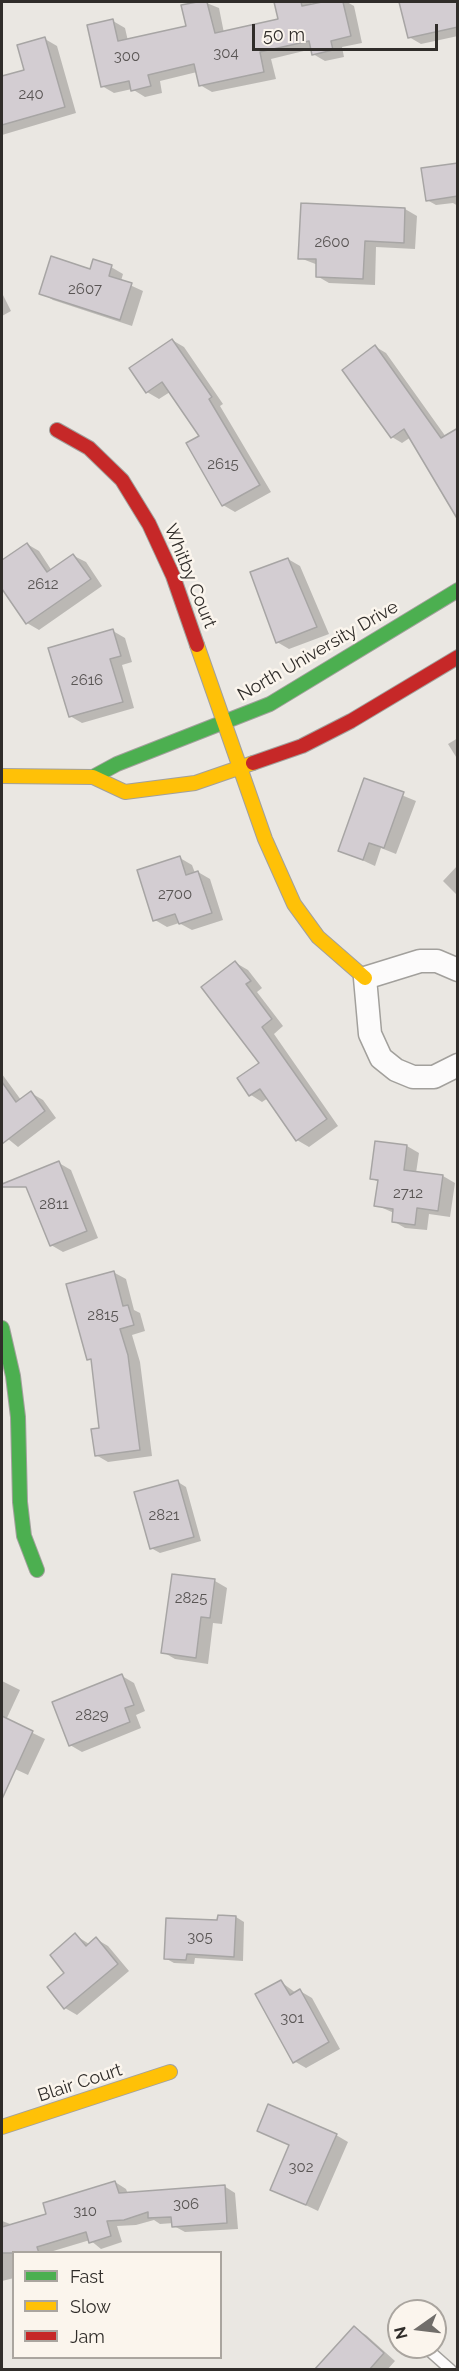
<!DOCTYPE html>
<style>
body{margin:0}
#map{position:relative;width:459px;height:2371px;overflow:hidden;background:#eae7e2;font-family:Raleway,sans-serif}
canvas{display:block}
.frame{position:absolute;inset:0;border:3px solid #302d2a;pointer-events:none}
.legend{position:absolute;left:12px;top:2251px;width:210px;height:108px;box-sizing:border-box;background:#fbf5ed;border:2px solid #aaa59f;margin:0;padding:8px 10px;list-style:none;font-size:18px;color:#302d2a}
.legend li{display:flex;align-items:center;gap:12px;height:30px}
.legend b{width:30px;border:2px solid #aaa59f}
.north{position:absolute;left:387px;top:2299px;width:60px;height:60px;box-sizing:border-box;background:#fbf5ed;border:2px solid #aaa59f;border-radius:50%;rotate:256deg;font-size:16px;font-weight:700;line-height:24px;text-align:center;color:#302d2a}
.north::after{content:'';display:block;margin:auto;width:21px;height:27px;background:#716e6a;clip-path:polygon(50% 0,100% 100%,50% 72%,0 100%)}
.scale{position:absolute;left:252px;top:24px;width:186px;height:27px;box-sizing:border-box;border:3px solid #302d2a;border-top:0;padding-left:8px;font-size:18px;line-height:21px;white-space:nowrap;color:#302d2a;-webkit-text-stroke:4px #fbf5ed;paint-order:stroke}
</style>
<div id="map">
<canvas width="459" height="2371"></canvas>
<div class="frame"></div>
<ul class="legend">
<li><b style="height:8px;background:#4caf50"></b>Fast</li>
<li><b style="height:8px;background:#ffc107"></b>Slow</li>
<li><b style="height:8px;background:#c62828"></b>Jam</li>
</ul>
<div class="north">N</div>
<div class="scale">50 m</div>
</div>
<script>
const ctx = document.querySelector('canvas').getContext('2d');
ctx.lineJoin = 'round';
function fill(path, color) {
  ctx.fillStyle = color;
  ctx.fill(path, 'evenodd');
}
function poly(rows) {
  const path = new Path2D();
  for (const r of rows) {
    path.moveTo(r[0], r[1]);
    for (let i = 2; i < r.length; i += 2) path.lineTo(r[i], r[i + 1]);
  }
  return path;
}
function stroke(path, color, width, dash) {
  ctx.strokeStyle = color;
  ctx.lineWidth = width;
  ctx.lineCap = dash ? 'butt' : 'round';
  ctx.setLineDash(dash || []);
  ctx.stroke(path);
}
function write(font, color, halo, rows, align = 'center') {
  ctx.font = font + ' Raleway,sans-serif';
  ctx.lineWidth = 5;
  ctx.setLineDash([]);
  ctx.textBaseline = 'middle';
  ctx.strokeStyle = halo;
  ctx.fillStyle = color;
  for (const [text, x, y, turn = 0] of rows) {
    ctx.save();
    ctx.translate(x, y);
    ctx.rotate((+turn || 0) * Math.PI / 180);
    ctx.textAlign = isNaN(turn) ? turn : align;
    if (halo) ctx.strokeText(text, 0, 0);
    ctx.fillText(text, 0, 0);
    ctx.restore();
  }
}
const shadow = poly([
 [204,2,219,8,224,33,280,20,276,2,311,2,312,5,347,2,354,6,362,43,342,47,344,57,325,61,313,54,312,49,271,59,276,79,212,92,200,85,197,72,160,81,162,93,145,97,132,89,114,93,102,86,113,21,125,28,128,41,187,27,183,6],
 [401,2,458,2,458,36,421,44,409,37],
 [45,39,57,46,76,113,2,135,2,78,26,71],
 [458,164,458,206,453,203,436,205,427,200],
 [405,209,417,216,415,249,376,247,375,285,329,283,317,276,318,265,300,258],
 [111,267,123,274,121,281,143,291,132,326,53,300,41,293,91,271],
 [2,293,11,311,2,316],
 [172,340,184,347,223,404,220,406,271,492,235,512,223,505,201,436,170,392,159,399,147,392,131,369],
 [376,347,386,353,446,437,458,509,411,437,402,443,392,437],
 [27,544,39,551,52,571,74,556,86,562,102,586,39,630,27,623,2,586,2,562],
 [288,559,300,566,329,634,289,649,277,642],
 [113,631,125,638,132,662,122,665,134,708,82,723,70,716],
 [458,738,458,760,448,744],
 [365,780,416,801,396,854,381,848,375,866,340,850],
 [180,858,192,865,195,873,198,872,210,879,223,920,192,930,179,923,167,927,155,920],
 [458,865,458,896,443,881],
 [236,963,248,970,262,988,257,992,283,1026,274,1034,338,1126,309,1147,297,1140,268,1098,262,1102,251,1095,261,1063],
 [2,1074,21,1100,31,1093,43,1100,56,1118,18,1147,2,1134],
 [407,1146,419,1153,416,1173,443,1176,455,1183,450,1217,429,1214,427,1230,405,1228,393,1221,394,1213,376,1205,379,1182,372,1179],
 [59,1163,71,1170,98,1238,63,1252,51,1245],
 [113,1272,126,1279,134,1310,140,1313,145,1331,132,1335,140,1362,152,1456,108,1462,96,1455,101,1430,92,1361,89,1359],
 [178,1482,186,1487,201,1541,160,1553,151,1548],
 [173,1575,215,1581,227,1588,222,1624,213,1623,208,1664,175,1659,163,1652],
 [122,1676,134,1683,145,1711,136,1715,141,1728,82,1752,70,1745],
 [2,1681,20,1690,6,1720,45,1739,28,1775,2,1763],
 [236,1917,244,1922,243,1961,195,1958,194,1964,174,1963,165,1958,219,1922],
 [75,1935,89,1944,96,1939,108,1946,129,1971,77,2015,65,2008,66,1973],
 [281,1982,296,1993,300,1991,312,1998,340,2049,306,2068,294,2061],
 [336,2135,348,2142,318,2211,272,2189],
 [115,2182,126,2189,128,2194,224,2186,235,2193,238,2229,185,2232,174,2226,174,2223,160,2224,154,2220,136,2225,117,2226,122,2242,101,2249,90,2240,50,2252,14,2252,14,2278,2,2281,2,2221,13,2225,48,2216],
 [354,2328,366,2335,395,2361,387,2370,316,2370]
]);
const building = poly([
 [197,2,207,2,215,33,278,19,274,2,301,2,302,6,322,2,343,2,351,36,331,41,333,50,312,55,309,41,260,52,264,72,199,86,194,64,148,75,151,86,131,91,129,81,101,87,87,25,113,19,118,41,186,26,181,5,197,2],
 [399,2,458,2,458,27,408,38,399,2],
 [45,37,65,107,2,125,2,76,24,70,17,45,45,37],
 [458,163,458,196,426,201,421,168,458,163],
 [301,203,405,208,404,243,365,241,363,279,316,277,316,259,298,259,301,203],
 [51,256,90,269,93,259,112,265,109,276,132,283,120,320,39,294,51,256],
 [172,339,212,397,209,399,260,485,222,506,186,443,199,436,162,382,146,393,129,368,172,339],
 [375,345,441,438,458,428,458,520,404,429,391,438,342,370,375,345],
 [27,543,47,572,73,554,91,579,26,624,2,589,2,560,27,543],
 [288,558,317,627,276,643,250,572,288,558],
 [113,629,121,656,110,659,123,702,69,717,48,648,113,629],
 [364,778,404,792,384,848,369,843,363,860,338,851,364,778],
 [180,856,186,875,198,871,212,913,179,924,175,914,153,921,137,870,180,856],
 [235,961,251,981,246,984,272,1019,262,1027,327,1119,296,1141,260,1089,249,1096,237,1078,259,1063,201,987,235,961],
 [2,1082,16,1102,31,1091,45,1111,2,1144,2,1082],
 [375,1141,407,1145,404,1170,443,1175,438,1211,417,1208,415,1225,392,1222,393,1209,374,1206,378,1180,370,1179,375,1141],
 [59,1161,87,1231,50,1246,26,1187,2,1187,2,1184,59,1161],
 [114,1271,123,1306,128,1305,134,1325,120,1329,128,1355,140,1450,95,1456,91,1429,99,1428,91,1359,87,1360,66,1284,114,1271],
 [178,1480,194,1537,150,1549,134,1492,178,1480],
 [172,1574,215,1579,210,1618,201,1617,196,1658,161,1653,172,1574],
 [122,1674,134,1705,125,1708,130,1722,69,1746,52,1702,122,1674],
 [2,1716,33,1731,2,1799,2,1716],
 [218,1915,236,1916,234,1957,187,1954,186,1960,164,1959,166,1918,217,1920,218,1915],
 [75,1933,86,1946,96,1937,118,1964,64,2009,47,1987,64,1973,50,1955,75,1933],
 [281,1980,290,1995,300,1989,329,2042,293,2063,255,1994,281,1980],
 [268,2104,337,2134,306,2205,270,2190,289,2145,257,2131,268,2104],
 [115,2181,119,2193,225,2185,227,2223,172,2227,171,2217,148,2218,148,2212,124,2220,107,2221,111,2236,89,2243,86,2232,37,2247,39,2253,2,2253,2,2227,46,2214,43,2203,115,2181],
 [354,2326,384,2353,369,2370,314,2370,354,2326]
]);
const lane = poly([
 [425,2347,451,2370]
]);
const street = poly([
 [458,970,437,961,420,961,365,978,370,1034,381,1058,396,1070,413,1077,434,1077,458,1065]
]);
const fast = poly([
 [93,777,117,764,270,704,458,590],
 [2,1328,13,1376,18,1417,20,1502,24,1536,37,1570]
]);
const slow = poly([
 [197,645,265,839,294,904,318,937,365,978],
 [2,776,93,777,125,792,195,783,253,763],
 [2,2127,170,2072]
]);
const jam = poly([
 [57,430,89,448,122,480,149,524,173,576,197,645],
 [253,763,302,746,351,721,458,657]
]);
const numberNames = [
 ["304",226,53],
 ["300",127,56],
 ["240",31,94],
 ["2600",332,242],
 ["2607",85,289],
 ["2615",223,464],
 ["2612",43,584],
 ["2616",87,680],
 ["2700",175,894],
 ["2712",408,1193],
 ["2811",54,1204],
 ["2815",103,1315],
 ["2821",164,1515],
 ["2825",191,1598],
 ["2829",92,1715],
 ["305",200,1937],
 ["301",292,2018],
 ["302",301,2167],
 ["306",186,2204],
 ["310",85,2211]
];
const streetNames = [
 ["Whitby Court",190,576,68],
 ["North University Drive",318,651,-30],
 ["Blair Court",80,2083,-18]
];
fill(shadow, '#0003');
fill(building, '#d3cdd2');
stroke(building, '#a7a5a4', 1.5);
stroke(lane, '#a2a09c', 13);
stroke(street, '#a2a09c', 25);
stroke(fast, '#a2a09c', 16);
stroke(slow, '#a2a09c', 16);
stroke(jam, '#a2a09c', 16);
stroke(lane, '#fcfbfb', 10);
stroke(street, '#fcfbfb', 22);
stroke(fast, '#4caf50', 14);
stroke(slow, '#ffc107', 14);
stroke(jam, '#c62828', 14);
write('15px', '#595554', null, numberNames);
write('18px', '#302d2a', '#fbf5ed', streetNames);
</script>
